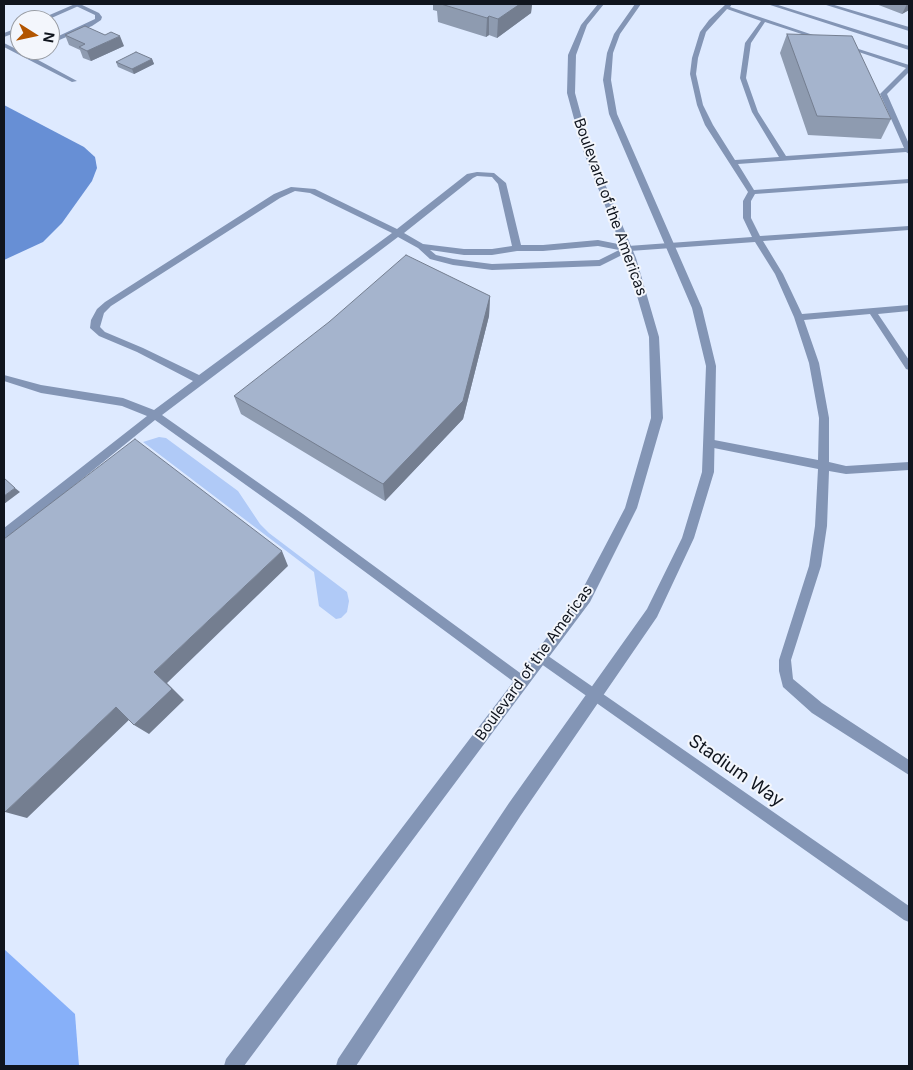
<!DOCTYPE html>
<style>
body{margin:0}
#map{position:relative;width:913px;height:1070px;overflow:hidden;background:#deeaff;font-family:Inter,sans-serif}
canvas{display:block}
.frame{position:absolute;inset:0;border:5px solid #10151e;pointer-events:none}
.north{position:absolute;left:10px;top:10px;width:50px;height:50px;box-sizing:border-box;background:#f3f6fc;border:1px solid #989ca3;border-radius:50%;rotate:100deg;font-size:14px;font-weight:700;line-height:20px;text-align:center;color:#10151e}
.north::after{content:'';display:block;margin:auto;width:18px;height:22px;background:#b25500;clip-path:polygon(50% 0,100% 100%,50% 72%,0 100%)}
</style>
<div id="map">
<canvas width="913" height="1070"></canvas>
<div class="frame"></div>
<div class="north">N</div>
</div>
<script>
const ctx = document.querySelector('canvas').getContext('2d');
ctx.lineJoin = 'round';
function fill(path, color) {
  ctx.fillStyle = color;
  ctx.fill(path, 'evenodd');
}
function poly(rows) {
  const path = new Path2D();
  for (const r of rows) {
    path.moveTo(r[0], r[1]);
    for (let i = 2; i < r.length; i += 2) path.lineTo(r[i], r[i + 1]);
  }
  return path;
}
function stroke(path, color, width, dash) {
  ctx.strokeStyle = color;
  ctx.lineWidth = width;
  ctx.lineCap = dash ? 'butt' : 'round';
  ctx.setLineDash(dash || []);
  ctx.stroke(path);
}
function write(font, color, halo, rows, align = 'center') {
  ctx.font = font + ' Inter,sans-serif';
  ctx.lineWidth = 4;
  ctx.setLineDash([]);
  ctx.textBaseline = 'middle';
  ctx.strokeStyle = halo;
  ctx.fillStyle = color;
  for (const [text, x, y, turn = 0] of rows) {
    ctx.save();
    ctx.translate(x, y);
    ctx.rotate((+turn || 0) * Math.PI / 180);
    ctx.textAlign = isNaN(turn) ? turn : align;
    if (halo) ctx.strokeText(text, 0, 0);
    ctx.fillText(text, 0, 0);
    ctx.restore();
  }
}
const green = poly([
 [159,437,166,438,238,491,260,524,269,533,347,592,349,601,347,612,341,618,336,619,319,606,314,572,143,442]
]);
const forest = poly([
 [4,949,75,1014,79,1066,4,1066]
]);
const water = poly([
 [4,105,84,147,95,157,97,168,92,181,62,223,43,242,4,260]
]);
const service = poly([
 [76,4,80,4,99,13,102,17,101,20,92,26,50,44,50,40,95,19,95,15,76,6,76,4],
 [726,4,732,4,730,7,825,39,820,40,765,22,751,43,746,78,758,112,786,156,904,148,880,94,906,68,841,46,846,45,909,65,909,72,887,94,909,144,909,154,906,152,738,164,754,190,909,179,909,183,755,194,751,201,751,218,760,236,909,226,909,230,763,241,783,274,802,314,909,305,909,311,878,314,909,360,909,370,906,369,870,314,804,320,819,363,829,418,829,462,846,466,909,462,909,470,846,474,829,471,827,526,821,566,791,660,793,679,822,703,909,760,909,775,812,713,783,687,779,671,779,660,809,566,815,526,818,469,709,447,704,443,709,439,818,460,819,418,809,363,794,317,775,274,755,242,630,251,600,266,492,270,453,265,430,259,418,248,398,237,162,415,303,514,527,678,528,682,527,686,522,688,295,520,155,420,55,501,8,537,4,539,4,528,147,416,122,406,41,393,4,381,4,375,41,385,123,398,154,410,193,381,137,352,99,336,90,328,91,320,97,309,105,302,274,194,291,187,315,189,397,229,467,174,477,172,494,173,506,183,521,245,543,245,598,240,628,246,752,237,743,218,743,201,748,192,705,125,697,105,690,74,692,58,700,32,709,20,726,4],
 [727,9,761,21,745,43,740,78,752,112,779,157,735,160,713,125,703,105,696,74,698,58,706,32,727,9],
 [477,176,492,177,498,184,512,246,492,249,464,249,423,244,404,233,473,178,477,176],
 [295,191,310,193,392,233,199,375,143,348,105,332,100,327,104,313,111,306,280,198,295,191],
 [598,246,619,250,599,260,492,264,453,259,436,255,430,250,464,255,492,255,517,251,543,251,598,246],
 [767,4,775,4,909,46,909,50,767,4],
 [823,4,831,4,909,27,909,31,823,4],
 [4,43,22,52,35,50,27,54,77,81,72,82,4,47,4,43],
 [541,651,909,906,909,922,904,920,537,661,535,657,537,653,541,651]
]);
const minor = poly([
 [598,4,604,4,587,25,576,55,575,93,590,148,636,258,659,337,663,418,637,508,590,602,244,1066,224,1066,226,1059,580,594,625,508,651,418,649,337,626,258,582,148,567,93,568,55,581,25,598,4],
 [635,4,641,4,620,34,613,53,611,80,617,114,702,308,716,366,714,472,694,538,657,617,521,815,356,1066,336,1066,338,1059,509,803,647,609,682,538,702,472,706,366,692,308,609,114,603,80,607,53,614,34,635,4]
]);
const tertiary = poly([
 [75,4,83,4,47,20,38,20,75,4],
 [20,27,20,31,4,37,4,33,20,27]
]);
const wall = poly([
 [433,4,532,4,531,13,497,38,489,35,486,37,438,22,437,11,433,10],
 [876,4,909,4,909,10,902,14],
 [787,34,891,119,881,139,808,135,780,53],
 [65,35,124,46,91,61,83,58,80,50,69,45],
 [152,59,154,64,134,74,118,67,116,62],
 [490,296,489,316,463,419,385,501,241,414,234,396]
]);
const shadedWall = poly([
 [520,4,532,4,531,13,497,38,498,19],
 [907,4,909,4,909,10,902,14],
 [489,16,489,35,486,37,487,18],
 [120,36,124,46,91,61,87,51],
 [152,59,154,64,134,74,132,69],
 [490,296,489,316,463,419,385,501,383,484],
 [15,488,20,492,4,504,4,496],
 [282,551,288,566,167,683,184,700,149,734,134,725,154,672],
 [116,707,132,717,27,818,5,812]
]);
const building = poly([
 [441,4,520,4,498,19,489,16,487,18,441,4],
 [85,26,105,35,111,32,120,36,87,51,79,47,85,44,65,35,85,26],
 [787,34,852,36,891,119,817,116,787,34],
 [136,52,152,59,132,69,116,62,136,52],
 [406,255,490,296,463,401,383,484,234,396,329,322,406,255],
 [135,439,282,551,154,672,172,689,134,725,116,707,5,812,4,811,4,539,135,439],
 [4,478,15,488,4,496,4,478]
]);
const streetNames = [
 ["Boulevard of the Americas",610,207,70],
 ["Boulevard of the Americas",534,663,-54]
];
const nearStreetnames = [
 ["Stadium Way",736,771,35]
];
fill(green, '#b0caf7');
fill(forest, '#87b0f9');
fill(water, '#678fd5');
fill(service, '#8395b5');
fill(minor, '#8395b5');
fill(tertiary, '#8395b5');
fill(wall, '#8e9bb0');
fill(shadedWall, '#747e90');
fill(building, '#a5b4cd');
stroke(building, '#747e90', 1);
write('15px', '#10151e', '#f3f6fc', streetNames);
write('18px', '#10151e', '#f3f6fc', nearStreetnames);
</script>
